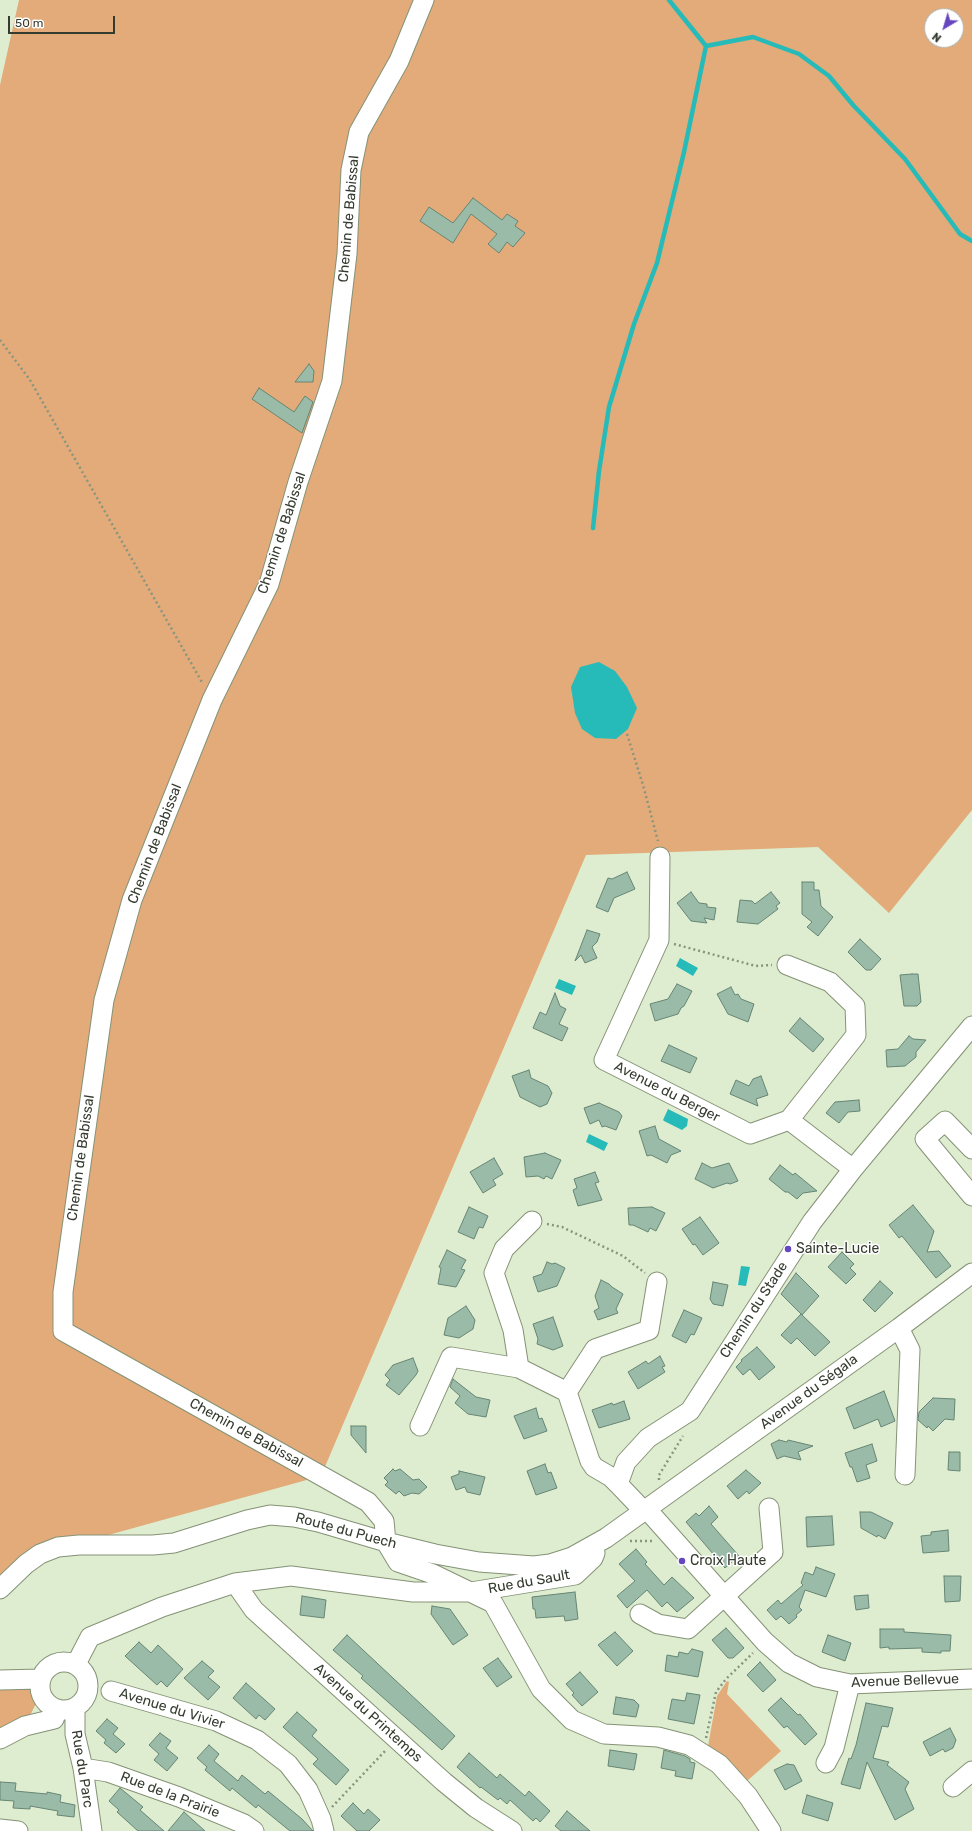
<!DOCTYPE html>
<meta charset="utf-8">
<style>
body{margin:0}
#map{position:relative;width:972px;height:1831px;overflow:hidden;background:#deedcf;font-family:Rubik,sans-serif}
canvas{display:block}
.north{position:absolute;left:924px;top:8px;width:40px;height:40px;box-sizing:border-box;background:#fff;border:1px solid #aeb1ac;border-radius:50%;rotate:218deg;font-size:11px;font-weight:700;line-height:16px;text-align:center;color:#353b2f}
.north::after{content:'';display:block;margin:auto;width:14px;height:18px;background:#6546bf;clip-path:polygon(50% 0,100% 100%,50% 72%,0 100%)}
.scale{position:absolute;left:8px;top:16px;width:107px;height:18px;box-sizing:border-box;border:2px solid #353b2f;border-top:0;padding-left:5px;font-size:12px;line-height:14px;white-space:nowrap;color:#353b2f;-webkit-text-stroke:3px #fff;paint-order:stroke}
</style>
<div id="map">
<canvas width="972" height="1831"></canvas>
<div class="north">N</div>
<div class="scale">50 m</div>
</div>
<script>
const ctx = document.querySelector('canvas').getContext('2d');
ctx.lineJoin = 'round';
function fill(path, color) {
  ctx.fillStyle = color;
  ctx.fill(path, 'evenodd');
}
function poly(rows) {
  const path = new Path2D();
  for (const r of rows) {
    if (r.length === 3) {
      path.moveTo(r[0] + r[2], r[1]);
      path.arc(r[0], r[1], r[2], 0, 2 * Math.PI);
      continue;
    }
    path.moveTo(r[0], r[1]);
    for (let i = 2; i < r.length; i += 2) path.lineTo(r[i], r[i + 1]);
  }
  return path;
}
function stroke(path, color, width, dash) {
  ctx.strokeStyle = color;
  ctx.lineWidth = width;
  ctx.lineCap = dash ? 'butt' : 'round';
  ctx.setLineDash(dash || []);
  ctx.stroke(path);
}
function write(font, color, halo, rows, align = 'center') {
  ctx.font = font + ' Rubik,sans-serif';
  ctx.lineWidth = 3;
  ctx.setLineDash([]);
  ctx.textBaseline = 'middle';
  ctx.strokeStyle = halo;
  ctx.fillStyle = color;
  for (const [text, x, y, turn = 0] of rows) {
    ctx.save();
    ctx.translate(x, y);
    ctx.rotate((+turn || 0) * Math.PI / 180);
    ctx.textAlign = isNaN(turn) ? turn : align;
    if (halo) ctx.strokeText(text, 0, 0);
    ctx.fillText(text, 0, 0);
    ctx.restore();
  }
}
const green = poly([
 [19,0,972,0,972,810,889,913,818,847,586,855,321,1476,40,1554,0,1592,0,85],
 [932,16,956,16,956,40,932,40],
 [0,1680,39,1688,41,1693,25,1726,0,1739],
 [727,1681,729,1682,727,1694,781,1751,747,1781,732,1763,708,1746,717,1696]
]);
const water = poly([
 [599,662,615,671,627,687,637,708,628,729,616,739,595,738,582,729,575,713,571,687,580,667],
 [680,958,698,968,693,976,676,966],
 [559,979,576,986,572,995,555,988],
 [668,1109,688,1119,687,1126,682,1130,664,1121,663,1120],
 [589,1134,608,1143,604,1151,586,1142],
 [741,1266,750,1267,746,1286,738,1285]
]);
const stream = poly([
 [706,46,753,37,799,54,829,76,853,105,905,159,960,234,972,241],
 [593,528,599,471,609,407,634,324,657,263,684,152,706,46,669,0]
]);
const building = poly([
 [473,198,502,220,507,214,518,221,515,226,525,233,513,247,507,242,499,253,488,244,497,234,471,214,453,243,420,221,429,207,453,223,473,198],
 [309,364,314,371,313,382,295,382,309,364],
 [259,388,294,412,305,396,313,402,302,433,252,399,259,388],
 [627,872,635,889,614,898,608,912,596,907,608,878,612,879,627,872],
 [802,882,814,882,814,890,819,890,821,906,833,917,818,936,807,927,812,922,802,914,802,882],
 [691,892,699,903,707,904,707,907,716,908,714,920,704,918,707,923,691,921,677,903,691,892],
 [771,892,780,903,776,906,778,909,758,924,737,922,740,900,752,901,755,904,771,892],
 [587,930,600,934,597,942,592,947,597,958,585,963,581,955,575,961,587,930],
 [860,939,881,959,871,970,866,970,848,952,860,939],
 [912,974,918,974,921,1002,917,1006,904,1006,900,975,912,974],
 [677,984,692,991,684,1006,681,1008,678,1014,655,1021,650,1004,668,999,677,984],
 [731,987,735,995,738,994,741,999,754,1004,748,1022,728,1014,717,994,731,987],
 [555,993,560,1006,566,1009,559,1024,568,1028,562,1041,533,1028,540,1012,546,1015,555,993],
 [800,1018,824,1039,813,1052,789,1031,800,1018],
 [909,1036,913,1039,926,1040,916,1052,916,1057,905,1066,887,1067,886,1050,898,1049,909,1036],
 [669,1045,697,1058,690,1073,661,1061,669,1045],
 [529,1070,531,1078,548,1086,552,1093,547,1104,540,1107,520,1097,512,1076,529,1070],
 [761,1076,768,1095,756,1099,758,1106,730,1094,736,1080,749,1086,753,1079,761,1076],
 [859,1100,860,1111,848,1112,839,1123,826,1113,835,1102,859,1100],
 [599,1103,619,1112,622,1116,616,1130,605,1126,602,1127,599,1120,590,1124,584,1108,599,1103],
 [655,1126,659,1139,681,1151,671,1155,667,1163,651,1155,647,1156,639,1131,655,1126],
 [545,1153,561,1160,552,1179,546,1176,544,1179,538,1176,526,1177,524,1157,545,1153],
 [494,1158,503,1174,493,1180,496,1185,483,1193,470,1172,494,1158],
 [702,1163,712,1168,729,1163,738,1181,730,1184,727,1183,713,1188,695,1179,702,1163],
 [780,1165,793,1175,795,1173,817,1191,803,1193,797,1199,788,1192,785,1192,769,1179,780,1165],
 [595,1172,599,1182,595,1183,602,1200,578,1206,573,1190,577,1188,574,1179,595,1172],
 [913,1205,934,1231,927,1252,939,1251,951,1266,936,1278,902,1236,899,1238,889,1225,913,1205],
 [469,1207,488,1216,483,1228,479,1227,474,1239,458,1232,469,1207],
 [652,1207,665,1213,656,1231,650,1228,648,1232,633,1225,629,1225,628,1208,652,1207],
 [700,1217,719,1243,703,1255,695,1244,693,1245,682,1229,700,1217],
 [447,1250,466,1260,461,1269,465,1270,456,1287,438,1284,441,1268,439,1267,447,1250],
 [842,1252,854,1264,850,1268,856,1274,846,1284,828,1267,842,1252],
 [547,1262,552,1264,555,1263,565,1268,557,1286,538,1292,533,1277,542,1274,547,1262],
 [796,1273,819,1296,802,1315,781,1294,796,1273],
 [601,1280,609,1284,612,1287,623,1294,616,1309,618,1313,598,1320,594,1311,599,1308,595,1296,601,1280],
 [880,1281,893,1293,875,1312,863,1300,880,1281],
 [713,1282,728,1285,723,1306,713,1304,710,1299,713,1282],
 [466,1306,475,1320,473,1329,459,1338,444,1335,448,1318,466,1306],
 [684,1310,702,1318,694,1335,691,1334,686,1343,672,1336,684,1310],
 [801,1314,830,1342,815,1356,797,1338,791,1344,781,1335,801,1314],
 [553,1317,563,1346,553,1350,537,1344,538,1339,533,1324,553,1317],
 [757,1347,775,1367,759,1380,750,1369,743,1375,736,1367,742,1361,741,1360,757,1347],
 [660,1356,665,1366,662,1367,665,1372,638,1389,628,1372,646,1361,648,1364,660,1356],
 [413,1358,418,1371,416,1375,399,1395,386,1385,390,1380,385,1375,393,1365,413,1358],
 [453,1379,476,1397,490,1400,486,1417,468,1414,455,1403,460,1396,450,1387,453,1379],
 [884,1391,895,1421,881,1427,878,1419,854,1429,846,1408,884,1391],
 [933,1398,955,1399,954,1420,945,1419,933,1431,928,1426,927,1428,918,1420,919,1412,933,1398],
 [624,1401,630,1419,599,1428,592,1410,612,1403,613,1405,624,1401],
 [536,1408,539,1419,542,1418,547,1431,524,1439,514,1416,536,1408],
 [351,1426,366,1426,366,1453,351,1435,351,1426],
 [779,1440,787,1442,788,1440,813,1446,798,1452,801,1460,784,1456,777,1459,771,1444,779,1440],
 [872,1444,877,1461,866,1465,870,1478,857,1482,852,1467,850,1467,845,1453,872,1444],
 [949,1452,960,1452,960,1471,948,1470,949,1452],
 [545,1464,548,1473,551,1472,557,1488,536,1495,527,1471,545,1464],
 [393,1469,395,1471,400,1469,413,1480,419,1479,427,1487,419,1494,412,1493,404,1496,399,1491,396,1494,385,1485,388,1482,384,1478,393,1469],
 [746,1470,761,1483,749,1494,747,1491,738,1499,727,1486,746,1470],
 [459,1471,485,1477,480,1495,467,1492,465,1487,456,1490,451,1477,459,1474,459,1471],
 [709,1506,718,1517,711,1524,739,1556,725,1568,686,1522,696,1513,699,1516,709,1506],
 [860,1512,871,1512,893,1523,885,1539,878,1535,877,1537,861,1528,860,1512],
 [832,1516,834,1545,807,1547,806,1517,832,1516],
 [948,1530,949,1551,923,1553,921,1536,931,1535,931,1532,948,1530],
 [636,1549,647,1562,645,1564,664,1585,672,1577,694,1598,677,1612,667,1602,662,1607,647,1590,627,1608,617,1596,635,1581,619,1564,636,1549],
 [816,1567,835,1574,826,1597,805,1590,799,1607,802,1610,796,1615,797,1617,789,1624,781,1616,776,1620,767,1610,778,1600,781,1604,803,1585,801,1583,805,1572,813,1575,816,1567],
 [944,1576,961,1576,960,1601,945,1602,944,1576],
 [575,1592,578,1619,565,1621,564,1616,536,1618,535,1609,533,1609,532,1597,575,1592],
 [868,1595,869,1608,856,1610,854,1596,868,1595],
 [302,1596,326,1600,324,1618,300,1615,302,1596],
 [432,1606,450,1609,468,1635,453,1645,431,1614,432,1606],
 [726,1628,744,1648,733,1658,728,1658,712,1640,726,1628],
 [880,1629,904,1629,904,1632,951,1635,950,1651,941,1651,941,1653,922,1652,922,1648,889,1649,889,1647,880,1648,880,1629],
 [615,1632,633,1651,617,1666,598,1645,615,1632],
 [347,1635,455,1736,442,1750,361,1678,363,1676,333,1650,347,1635],
 [828,1635,851,1643,845,1661,822,1652,828,1635],
 [139,1642,151,1653,158,1645,183,1669,167,1687,161,1681,157,1685,125,1656,139,1642],
 [692,1649,703,1652,698,1677,665,1671,667,1655,678,1657,679,1652,688,1654,692,1649],
 [498,1658,512,1677,497,1687,483,1668,498,1658],
 [202,1661,214,1671,208,1677,220,1687,208,1700,184,1678,202,1661],
 [760,1662,776,1680,763,1692,747,1675,760,1662],
 [580,1672,598,1692,582,1706,572,1695,574,1693,566,1684,580,1672],
 [246,1683,275,1709,265,1720,259,1715,256,1719,233,1698,246,1683],
 [687,1693,700,1695,694,1724,668,1719,672,1699,685,1701,687,1693],
 [616,1697,634,1700,639,1705,636,1717,613,1714,616,1697],
 [781,1698,798,1715,800,1714,817,1734,805,1745,787,1726,784,1728,768,1710,781,1698],
 [866,1703,893,1708,888,1727,882,1726,873,1758,889,1762,887,1765,909,1782,905,1789,914,1809,895,1820,867,1762,860,1789,841,1784,849,1758,851,1759,856,1745,866,1703],
 [297,1712,317,1730,312,1736,349,1770,336,1785,313,1764,318,1759,283,1727,297,1712],
 [107,1719,118,1728,113,1734,125,1744,116,1753,104,1743,106,1740,96,1731,107,1719],
 [950,1728,956,1740,953,1748,945,1752,943,1749,930,1756,923,1742,950,1728],
 [160,1733,171,1741,166,1748,178,1758,167,1771,154,1760,159,1754,149,1745,160,1733],
 [209,1745,219,1754,214,1761,238,1781,242,1775,265,1794,268,1791,302,1819,313,1831,290,1831,258,1805,256,1808,232,1788,230,1791,205,1770,207,1767,197,1758,209,1745],
 [610,1750,637,1754,634,1770,608,1766,610,1750],
 [664,1750,685,1756,690,1759,690,1762,695,1763,692,1779,675,1776,676,1771,661,1768,664,1750],
 [469,1753,497,1778,500,1774,525,1796,529,1791,550,1811,540,1822,536,1818,533,1821,510,1800,507,1804,500,1798,498,1800,481,1787,480,1788,457,1767,469,1753],
 [787,1764,794,1765,802,1781,785,1790,774,1770,787,1764],
 [0,1782,16,1783,15,1791,47,1794,47,1792,61,1795,60,1802,75,1805,74,1817,57,1815,58,1811,30,1806,30,1809,13,1808,14,1801,0,1800,0,1782],
 [120,1788,143,1807,140,1810,164,1831,138,1831,117,1812,119,1810,109,1801,120,1788],
 [807,1795,833,1803,828,1821,802,1813,807,1795],
 [353,1803,364,1814,368,1809,380,1820,369,1831,357,1831,341,1816,353,1803],
 [567,1811,590,1831,561,1831,555,1826,567,1811],
 [184,1812,205,1831,168,1831,184,1812]
]);
const path = poly([
 [0,340,30,380,203,684],
 [627,734,643,785,658,841],
 [674,944,756,966,772,965],
 [547,1224,562,1227,623,1256,645,1273],
 [659,1480,659,1475,683,1436],
 [630,1541,653,1541],
 [706,1738,716,1692,726,1679,753,1653],
 [332,1807,385,1751]
]);
const minor = poly([
 [424,0,399,61,359,132,351,170,347,254,332,381,298,482,269,584,212,700,132,900,104,1000,63,1292,63,1331,368,1502,384,1521,386,1542,398,1562,433,1574,493,1603,541,1689,572,1720,604,1734,658,1737,689,1745,719,1764,748,1796,771,1831],
 [660,857,659,940,604,1060,750,1134,789,1120,853,1169],
 [787,965,830,982,855,1006,856,1035,789,1120],
 [972,1026,853,1169,812,1222,690,1411,648,1438,626,1462,618,1484,639,1506,651,1514,765,1642,789,1663,817,1677,850,1684,972,1679],
 [972,1149,945,1121,925,1139,972,1196],
 [532,1221,504,1249,494,1273,513,1330,519,1368,567,1392],
 [899,1328,910,1350,905,1475],
 [420,1426,451,1357,519,1368],
 [618,1484,611,1477,594,1467,590,1461,567,1392,595,1349,649,1330,657,1282],
 [235,1583,254,1610,444,1782,476,1808,512,1831],
 [0,1589,26,1564,40,1554,58,1547,79,1545,153,1545,174,1543,247,1520,270,1515,294,1517,318,1522,386,1542,435,1554,479,1562,534,1566,550,1564,572,1557,606,1538,899,1328,972,1273],
 [640,1614,658,1624,688,1629,773,1552,769,1508],
 [64,1686,24],
 [76,1664,90,1637,162,1607,235,1583,291,1576,413,1592,471,1592,575,1575,593,1558,595,1553,594,1546],
 [0,1680,40,1679],
 [111,1691,216,1721,257,1740,288,1764,308,1790,321,1819,324,1831],
 [75,1708,75,1734,83,1768,92,1831],
 [0,1739,25,1726,54,1719,58,1709],
 [826,1763,834,1748,850,1684],
 [83,1768,108,1772,179,1797,244,1824,254,1831],
 [953,1787,972,1771],
 [0,1829,18,1831]
]);
const markers = [
 [788,1249,4,"#6546bf"],
 [682,1561,4,"#6546bf"]
];
const streetNames = [
 ["Chemin de Babissal",349,219,-85],
 ["Chemin de Babissal",282,533,-72],
 ["Chemin de Babissal",155,844,-69],
 ["Avenue du Berger",667,1092,27],
 ["Chemin de Babissal",81,1158,-82],
 ["Chemin du Stade",754,1310,-57],
 ["Avenue du Ségala",809,1392,-36],
 ["Chemin de Babissal",246,1433,29],
 ["Route du Puech",346,1531,15],
 ["Rue du Sault",529,1582,-10],
 ["Avenue Bellevue",905,1681,-2],
 ["Avenue du Vivier",172,1709,17],
 ["Avenue du Printemps",368,1713,42],
 ["Rue du Parc",82,1769,81],
 ["Rue de la Prairie",170,1795,21]
];
const poiNames = [
 ["Sainte-Lucie",796,1249],
 ["Croix Haute",690,1561]
];
fill(green, '#e2ab79');
fill(water, '#26bbb9');
stroke(stream, '#26bbb9', 4.5);
fill(building, '#9bbba9');
stroke(building, '#668574', 1);
stroke(minor, '#859276', 21);
stroke(path, '#89947f', 2.5, [2, 3]);
stroke(minor, '#fff', 19);
for (const [x, y, r, color] of markers) {
  const dot = new Path2D();
  dot.arc(x, y, r, 0, 2 * Math.PI);
  ctx.fillStyle = color;
  ctx.fill(dot);
  stroke(dot, '#fff', 1.5);
}
write('14px', '#353b2f', '#fff', streetNames);
write('14px', '#353b2f', '#fff', poiNames, 'left');
</script>
